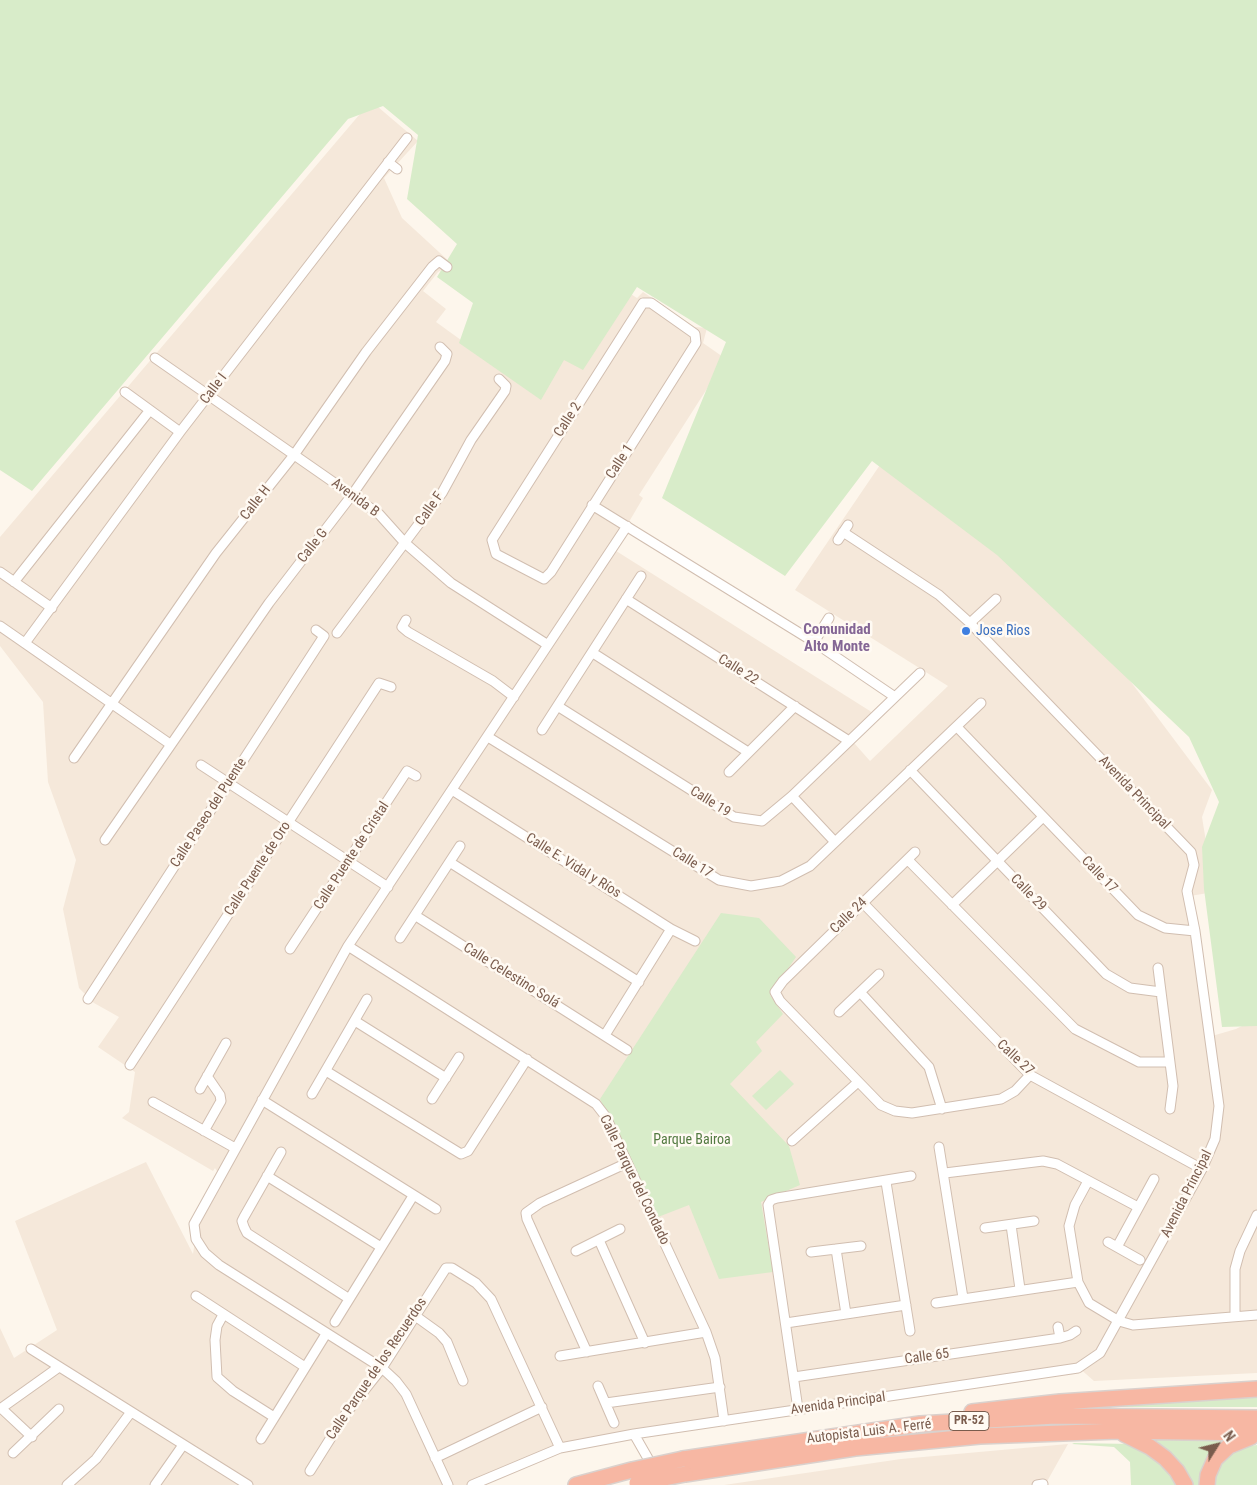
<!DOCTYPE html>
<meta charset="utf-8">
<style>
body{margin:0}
#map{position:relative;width:1257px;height:1485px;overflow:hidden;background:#fdf6ec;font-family:"Roboto Condensed",sans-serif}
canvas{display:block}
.north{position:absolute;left:1192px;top:1420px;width:50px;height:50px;-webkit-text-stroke:4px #fffaf3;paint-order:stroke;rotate:54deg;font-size:14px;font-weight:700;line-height:20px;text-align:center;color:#7a5c4d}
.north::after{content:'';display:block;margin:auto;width:18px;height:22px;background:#7a5c4d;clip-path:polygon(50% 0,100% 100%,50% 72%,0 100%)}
</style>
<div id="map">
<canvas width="1257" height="1485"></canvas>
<div class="north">N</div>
</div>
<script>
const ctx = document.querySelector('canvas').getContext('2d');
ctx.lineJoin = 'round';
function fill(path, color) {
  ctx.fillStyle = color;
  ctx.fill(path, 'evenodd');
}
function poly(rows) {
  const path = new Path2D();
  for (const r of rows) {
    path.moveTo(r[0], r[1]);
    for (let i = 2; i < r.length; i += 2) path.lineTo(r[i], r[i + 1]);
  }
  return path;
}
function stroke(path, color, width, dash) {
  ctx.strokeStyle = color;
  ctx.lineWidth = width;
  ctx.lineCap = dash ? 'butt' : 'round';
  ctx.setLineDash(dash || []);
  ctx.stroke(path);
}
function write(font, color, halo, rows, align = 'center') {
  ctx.font = font + ' "Roboto Condensed",sans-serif';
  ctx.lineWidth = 5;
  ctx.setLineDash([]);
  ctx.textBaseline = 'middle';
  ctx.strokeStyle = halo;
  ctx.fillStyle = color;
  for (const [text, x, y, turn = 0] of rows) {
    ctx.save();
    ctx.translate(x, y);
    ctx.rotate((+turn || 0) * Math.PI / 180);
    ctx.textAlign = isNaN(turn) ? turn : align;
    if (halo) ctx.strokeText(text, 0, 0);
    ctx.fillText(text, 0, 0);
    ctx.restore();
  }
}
const residential = poly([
 [371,101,418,141,384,178,402,218,452,264,438,272,423,291,446,309,436,322,540,397,597,272,637,298,643,292,695,327,707,328,703,343,726,359,639,495,643,498,613,549,870,711,873,715,846,741,855,744,870,761,948,686,795,590,884,459,1053,578,1212,790,1202,817,1214,892,1190,896,1212,1036,1236,1029,1257,1018,1257,1373,1094,1381,1078,1367,561,1447,468,1485,0,1485,0,1328,14,1358,57,1330,15,1221,146,1162,193,1254,199,1214,220,1176,215,1168,213,1171,122,1118,129,1112,135,1072,98,1047,119,1017,94,1003,79,988,63,909,76,860,48,782,43,702,0,646,0,537],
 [1068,1444,1045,1485,724,1485,901,1459]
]);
const green = poly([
 [0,0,1257,0,1257,1026,1222,1027,1204,889,1202,847,1219,802,1189,737,997,555,872,461,785,576,662,498,726,342,637,287,583,370,564,360,541,400,459,343,473,303,437,277,457,244,407,199,418,135,383,106,348,119,32,491,0,470],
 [721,913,759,918,796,957,770,995,783,1014,756,1042,762,1051,730,1084,789,1146,800,1185,761,1202,773,1272,719,1279,689,1205,658,1217,600,1099],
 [780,1070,794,1084,766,1110,752,1096],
 [1257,1394,1257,1407,1104,1407,1103,1402],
 [1156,1440,1225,1440,1205,1485,1191,1485],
 [1074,1443,1132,1444,1157,1458,1179,1485,1131,1485,1130,1462,1114,1447,1072,1444],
 [1257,1445,1257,1485,1211,1485,1222,1457,1248,1446]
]);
const street = poly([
 [388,162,397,169],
 [643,303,651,303,695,334,696,343,551,572,544,579,496,554,492,540,643,303],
 [155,358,379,514,405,543,451,583,548,645],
 [125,392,180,432],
 [592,505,814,642,895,697],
 [838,540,848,525],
 [0,572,52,608],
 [14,582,150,410],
 [626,599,849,741],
 [406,620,402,627,408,632,493,681,514,697],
 [970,623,996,599],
 [0,626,170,744],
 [337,633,442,493,471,440,505,391,506,386,499,379],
 [814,642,829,618],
 [25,643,180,432,407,138],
 [593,653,748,752],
 [559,707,734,817,762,821,792,796,920,673],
 [957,727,1138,915,1165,928,1195,931],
 [542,730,641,576],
 [488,737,719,880,751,886,781,881,810,866,981,703],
 [74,758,216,553,294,455,366,352,432,267,439,261,447,267],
 [201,765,388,887],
 [910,770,1106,974,1130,988,1161,992],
 [729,772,795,706],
 [452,790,671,929,695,941],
 [792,796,835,842],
 [105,840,269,603,352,495,445,361,447,354,440,347],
 [915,852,783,981,775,992,780,1001,881,1105,895,1111,912,1113,1001,1099,1015,1091,1030,1075],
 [908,860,1075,1029,1139,1062,1170,1062],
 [451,863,639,982],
 [863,903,1030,1075,1202,1169],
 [952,905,1043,817],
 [416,916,627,1050],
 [400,938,460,846],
 [348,946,596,1104,606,1117,706,1332,715,1358,724,1421],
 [290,949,407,771,416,776],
 [1158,968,1173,1086,1170,1109],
 [860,992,929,1067,942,1109],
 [88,999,324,636,316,630],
 [839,1012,879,974],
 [355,1021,446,1078],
 [605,1035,671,929],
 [130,1065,379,683,391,687],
 [326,1071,461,1154,468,1151,527,1059],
 [200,1089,226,1043],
 [312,1094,367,999],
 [432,1099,459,1057],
 [262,1100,436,1209],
 [153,1102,235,1148],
 [204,1131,221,1101,220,1095,207,1076],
 [792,1141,858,1082],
 [939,1147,963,1298],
 [281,1152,244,1217,242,1221,244,1227,247,1233,348,1298],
 [945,1173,1043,1161,1057,1164,1138,1207],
 [267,1176,381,1247],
 [1088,1181,1075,1205,1069,1226,1078,1282,1089,1303,1119,1321,1133,1325,1257,1315],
 [886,1182,910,1331],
 [1011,1225,1020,1289],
 [985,1228,1034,1221],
 [599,1240,645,1343],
 [1108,1242,1140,1260],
 [1117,1247,1154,1179],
 [836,1249,846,1314],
 [576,1251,620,1229],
 [811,1252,861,1246],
 [196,1296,305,1367],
 [936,1303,1078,1282],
 [223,1315,217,1326,215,1340,217,1377,233,1391,274,1417],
 [414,1315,439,1333,447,1342,463,1381],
 [1235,1316,1235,1269,1240,1251,1257,1215],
 [335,1322,413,1196],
 [786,1323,906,1305],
 [1058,1327,1060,1338],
 [31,1349,248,1485],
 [587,1352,527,1219,526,1213,540,1203,627,1163],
 [560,1356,706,1332],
 [794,1377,1060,1338,1070,1335,1076,1331],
 [598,1386,614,1423],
 [606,1403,720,1387],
 [1,1408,32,1437],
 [0,1409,59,1367],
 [798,1409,768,1205,771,1200,777,1198,911,1176],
 [634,1434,654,1469],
 [261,1439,326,1334],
 [13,1453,59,1409],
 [435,1458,542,1407],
 [310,1471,347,1412,382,1368,446,1268,452,1268,476,1283,491,1299,560,1448],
 [67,1485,96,1459,131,1412],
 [155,1485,183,1445],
 [448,1485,406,1394,396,1381,382,1368,219,1265,205,1253,196,1239,194,1224,348,946,627,526],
 [472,1485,560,1448,634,1434,1078,1368,1100,1353,1202,1169,1215,1139,1219,1106,1195,931,1187,891,1194,865,1191,852,970,623,939,595,843,532],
 [1037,1485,1043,1484]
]);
const highway = poly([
 [972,1412,1060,1402,1257,1389],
 [1124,1434,1150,1447,1165,1458,1177,1471,1185,1485],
 [683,1459,920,1424,1055,1416,1257,1418],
 [685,1474,855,1448,980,1436,1118,1431,1257,1433],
 [576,1485,632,1470],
 [1207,1485,1208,1475,1215,1459,1229,1446,1251,1437]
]);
const highwayBridge = poly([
 [632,1470,683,1459],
 [637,1483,685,1474]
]);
const markers = [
 [966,631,5,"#3f7fe0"]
];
const shields = [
 [969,1421,40]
];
const shieldNames = [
 ["PR-52",969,1421]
];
const streetNames = [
 ["Calle I",214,389,-53],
 ["Calle 2",568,420,-57],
 ["Calle 1",620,462,-57],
 ["Avenida B",355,498,36],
 ["Calle H",256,503,-52],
 ["Calle F",430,509,-55],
 ["Calle G",313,546,-52],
 ["Calle 22",738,670,32],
 ["Avenida Principal",1134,793,46],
 ["Calle 19",710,802,32],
 ["Calle Paseo del Puente",209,813,-57],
 ["Calle Puente de Cristal",352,856,-57],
 ["Calle 17",692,863,32],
 ["Calle E. Vidal y Ríos",573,866,32],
 ["Calle Puente de Oro",258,869,-57],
 ["Calle 17",1099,875,46],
 ["Calle 29",1028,893,46],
 ["Calle 24",849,916,-44],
 ["Calle Celestino Solá",511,976,32],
 ["Calle 27",1015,1058,43],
 ["Calle Parque del Condado",634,1180,64],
 ["Avenida Principal",1187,1194,-63],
 ["Calle 65",927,1357,-8],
 ["Calle Parque de los Recuerdos",377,1369,-56],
 ["Avenida Principal",838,1404,-8],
 ["Autopista Luis A. Ferré",869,1432,-7]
];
const shopNames = [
 ["Jose Rios",976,631]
];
const parkNames = [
 ["Parque Bairoa",692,1140]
];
const neighbourhoodNames = [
 ["Comunidad",837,630],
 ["Alto Monte",837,647]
];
fill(residential, '#f5e8da');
fill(green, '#d8ecc9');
stroke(street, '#d1beb0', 11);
stroke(highway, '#dad1cd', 18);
stroke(street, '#fff', 9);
stroke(highway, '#f7b7a3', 15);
stroke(highwayBridge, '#dad1cd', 18, []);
stroke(highwayBridge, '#f7b7a3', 15);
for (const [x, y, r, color] of markers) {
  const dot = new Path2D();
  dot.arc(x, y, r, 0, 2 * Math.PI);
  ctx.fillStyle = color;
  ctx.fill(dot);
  stroke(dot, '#fffaf3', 2);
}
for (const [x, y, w] of shields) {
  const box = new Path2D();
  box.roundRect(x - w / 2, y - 9.5, w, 19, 4);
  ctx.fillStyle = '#fffaf3';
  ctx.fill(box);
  stroke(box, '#7a5c4d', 1);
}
write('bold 12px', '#7a5c4d', null, shieldNames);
write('14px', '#7a5c4d', '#fffaf3', streetNames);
write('14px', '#366cbe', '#fffaf3', shopNames, 'left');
write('14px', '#537a41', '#fffaf3', parkNames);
write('bold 15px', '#846695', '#fffaf3', neighbourhoodNames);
</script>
